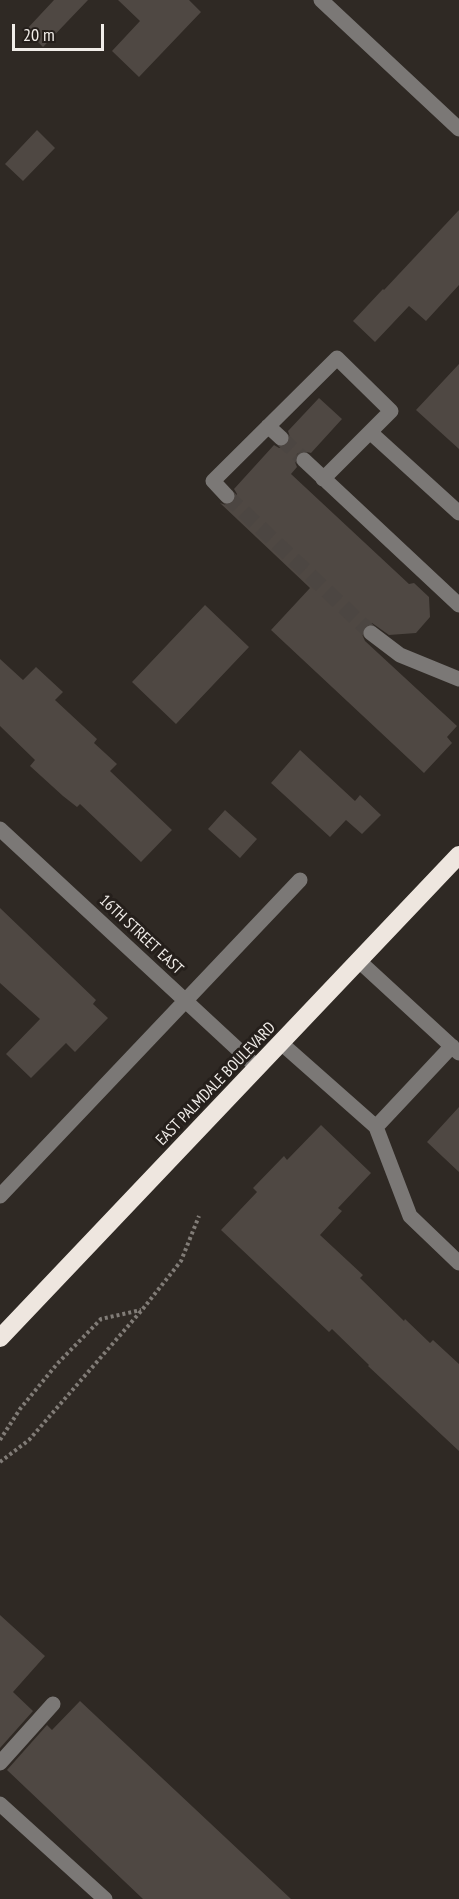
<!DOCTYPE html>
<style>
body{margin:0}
#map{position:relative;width:459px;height:1899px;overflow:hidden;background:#2f2924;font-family:"PT Sans Narrow",sans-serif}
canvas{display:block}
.scale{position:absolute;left:12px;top:24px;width:92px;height:27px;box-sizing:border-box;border:3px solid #f1ede9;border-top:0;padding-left:8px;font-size:18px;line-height:21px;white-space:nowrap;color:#f1ede9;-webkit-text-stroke:4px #251f1b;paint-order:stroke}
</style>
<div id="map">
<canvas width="459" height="1899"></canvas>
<div class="scale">20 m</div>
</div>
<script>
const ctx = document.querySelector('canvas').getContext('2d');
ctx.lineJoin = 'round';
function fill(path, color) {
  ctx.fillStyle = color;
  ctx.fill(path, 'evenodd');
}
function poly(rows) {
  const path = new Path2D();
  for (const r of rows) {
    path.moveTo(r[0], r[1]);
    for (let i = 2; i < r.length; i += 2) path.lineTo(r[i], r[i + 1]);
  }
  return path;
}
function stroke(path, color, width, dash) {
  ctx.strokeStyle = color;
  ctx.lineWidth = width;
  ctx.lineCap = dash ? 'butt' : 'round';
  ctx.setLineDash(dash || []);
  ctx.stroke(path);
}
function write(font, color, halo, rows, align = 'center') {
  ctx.font = font + ' "PT Sans Narrow",sans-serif';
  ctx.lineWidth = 6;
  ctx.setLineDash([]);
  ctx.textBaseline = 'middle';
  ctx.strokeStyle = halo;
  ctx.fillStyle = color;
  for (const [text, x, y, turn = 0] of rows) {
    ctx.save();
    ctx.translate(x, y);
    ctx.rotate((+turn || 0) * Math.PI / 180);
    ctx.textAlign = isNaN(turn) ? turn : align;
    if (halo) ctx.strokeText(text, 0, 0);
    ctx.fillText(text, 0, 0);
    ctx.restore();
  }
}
const building = poly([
 [54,0,88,0,43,47,26,30],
 [118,0,189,0,201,12,139,77,112,51,140,21],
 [37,130,55,148,23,181,5,164],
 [459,210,459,285,426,321,409,306,375,342,353,321,383,289,384,290],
 [459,364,459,449,416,410],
 [319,398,342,419,311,453,302,451,297,454,295,462,297,467,291,474,409,584,414,583,429,597,430,617,416,633,389,635,372,623,364,627,361,632,365,641,457,726,447,737,452,743,424,773,271,630,310,588,220,503,229,506,234,503,237,494,234,489,274,445,279,448,288,445,291,440,288,431],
 [205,605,249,647,176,724,132,682],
 [0,659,23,680,36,667,63,692,55,700,97,739,94,743,117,764,110,771,172,830,141,862,80,804,77,807,63,796,30,766,35,760,0,726],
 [300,750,355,801,360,795,381,815,362,834,346,820,330,837,271,783],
 [225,810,257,839,240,858,208,829],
 [0,908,96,1000,93,1004,108,1018,75,1052,66,1043,31,1078,6,1054,40,1019,0,983],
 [459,1107,459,1172,427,1142],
 [321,1125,371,1173,338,1208,342,1211,320,1235,363,1275,360,1278,404,1321,405,1319,430,1343,433,1340,459,1364,459,1451,368,1366,369,1365,332,1329,329,1332,221,1230,257,1192,253,1188,284,1156,287,1160],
 [0,1615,45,1656,13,1692,33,1711,0,1748],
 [80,1701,291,1899,143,1899,7,1770,47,1725,52,1730]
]);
const minorTunnel = poly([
 [281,438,304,460],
 [227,496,371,633]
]);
const path = poly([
 [0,1440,20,1409,57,1364,101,1319,141,1310],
 [0,1462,29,1440,142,1310,181,1261,199,1216]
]);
const minor = poly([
 [321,0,459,129],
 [268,426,281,438],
 [370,432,459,513],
 [304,460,459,605],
 [227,496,213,481,337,358,391,411,323,479],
 [371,633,400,655,459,679],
 [0,829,258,1068],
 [359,961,459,1053],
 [281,1043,376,1127,410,1216,459,1263],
 [376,1127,452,1046],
 [0,1196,300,880],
 [0,1763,53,1704],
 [0,1804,105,1899]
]);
const highway = poly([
 [0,1338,459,855]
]);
const streetNames = [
 ["16TH STREET EAST",141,935,43],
 ["EAST PALMDALE BOULEVARD",216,1084,-46]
];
fill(building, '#4f4843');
stroke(minorTunnel, '#4c4642', 15, [15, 8]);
stroke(path, '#817c77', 4, [3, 3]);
stroke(minor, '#7b7876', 15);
stroke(highway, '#eee6df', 18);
write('16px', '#f1ede9', '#251f1b', streetNames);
</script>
